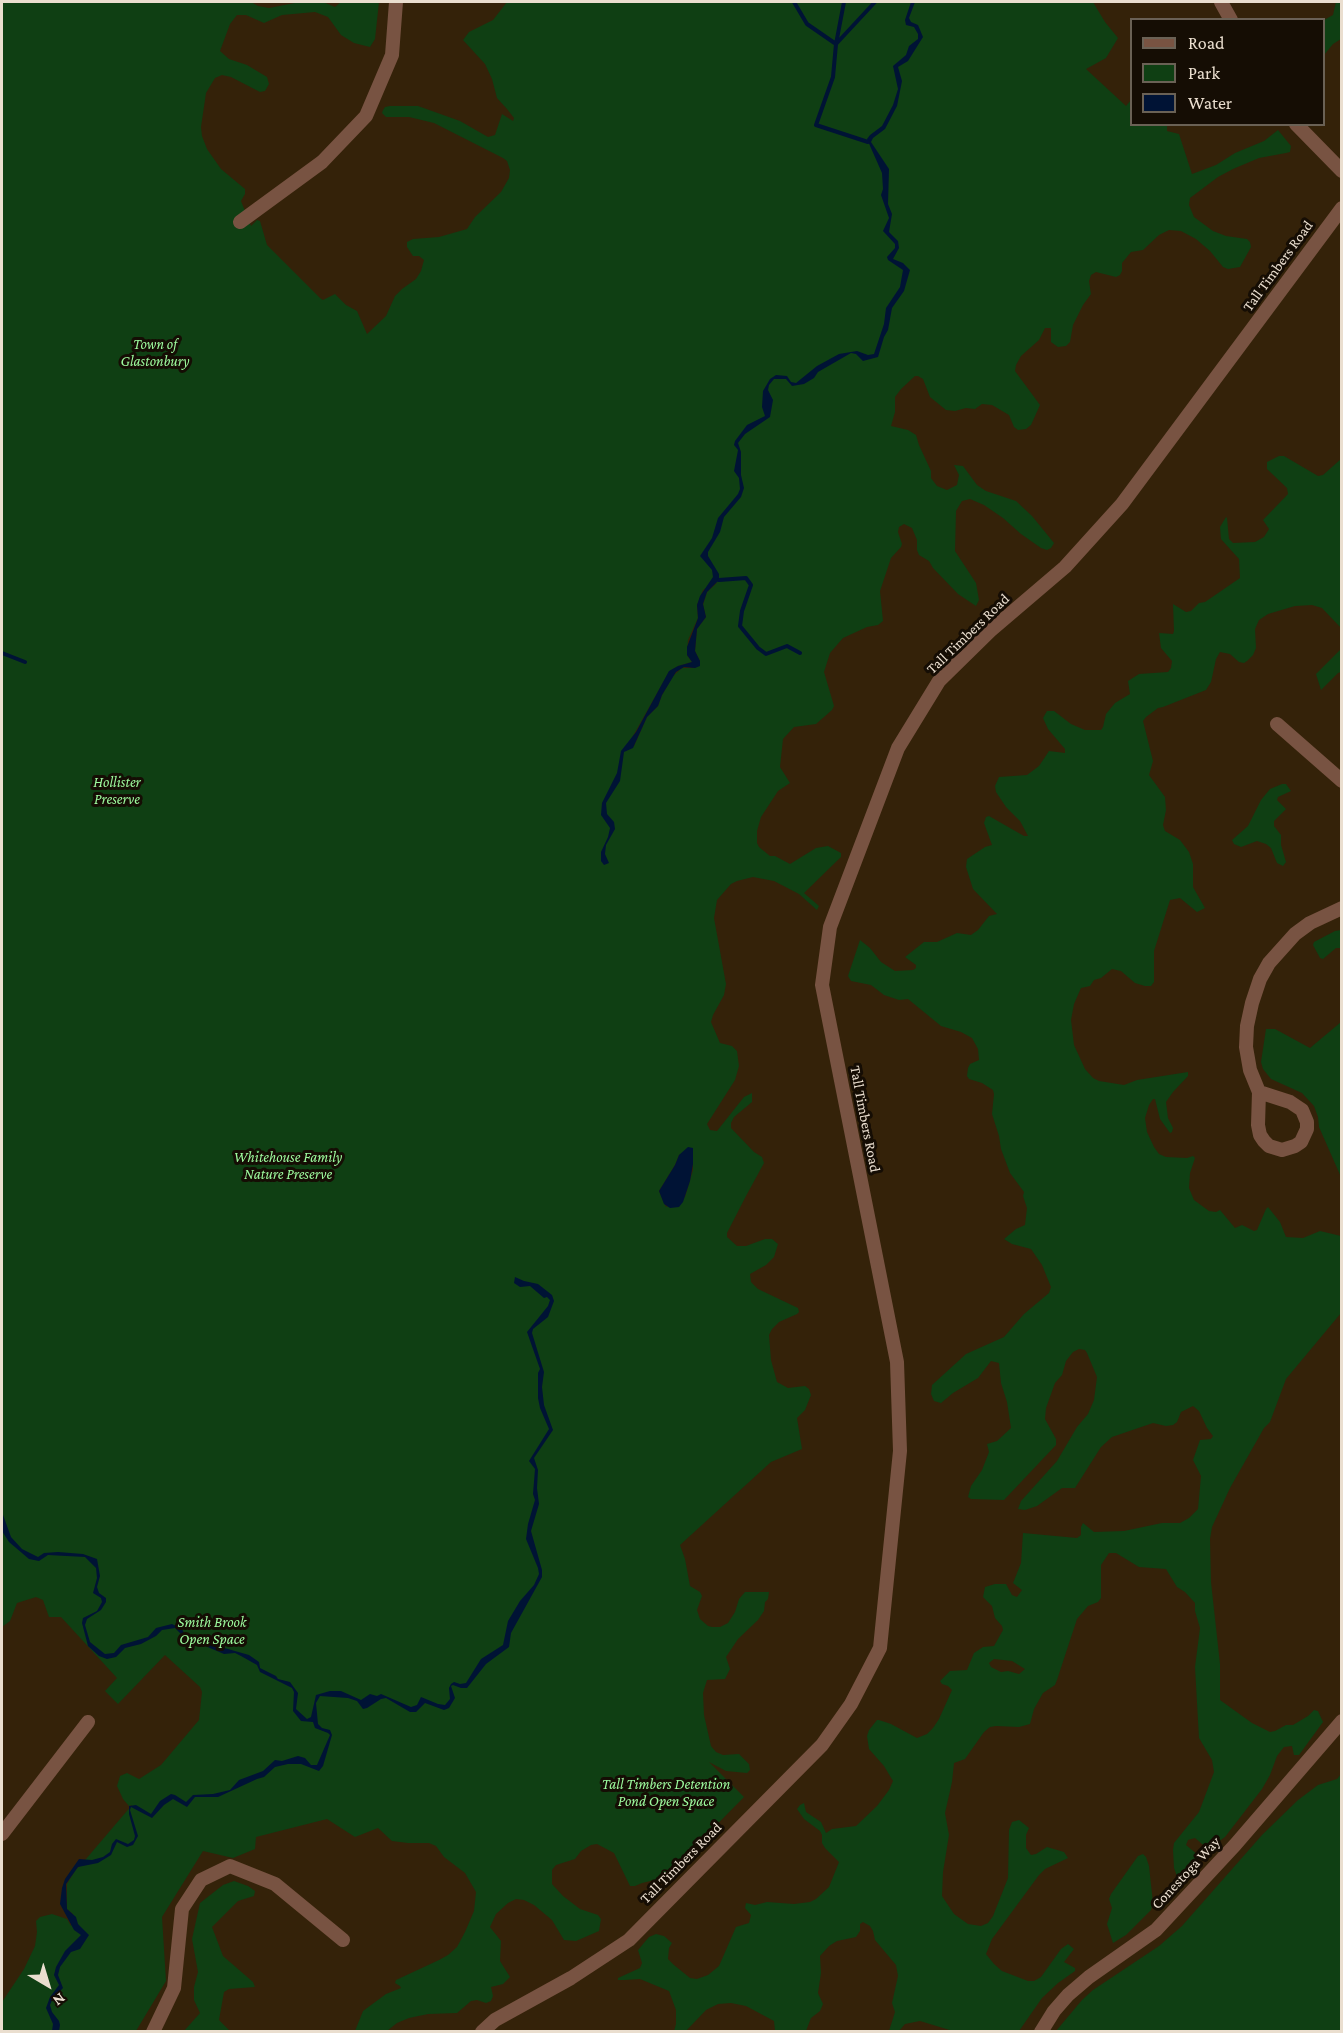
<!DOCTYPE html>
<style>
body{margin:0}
#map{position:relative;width:1343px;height:2033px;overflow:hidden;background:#342209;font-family:"Crimson Pro",serif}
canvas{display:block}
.frame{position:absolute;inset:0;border:3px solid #eadecf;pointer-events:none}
.legend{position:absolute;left:1130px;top:18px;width:195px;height:108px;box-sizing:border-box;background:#150d04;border:2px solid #6a6155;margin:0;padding:8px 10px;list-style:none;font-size:18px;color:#eadecf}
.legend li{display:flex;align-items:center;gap:12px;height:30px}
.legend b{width:30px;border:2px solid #6a6155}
.north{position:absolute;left:18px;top:1955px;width:60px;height:60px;-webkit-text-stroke:4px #150d04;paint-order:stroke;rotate:142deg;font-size:16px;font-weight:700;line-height:24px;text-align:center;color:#eadecf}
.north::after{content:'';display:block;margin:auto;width:21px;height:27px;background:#eadecf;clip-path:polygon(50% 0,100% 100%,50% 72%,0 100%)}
</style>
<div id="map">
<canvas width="1343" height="2033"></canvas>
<div class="frame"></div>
<ul class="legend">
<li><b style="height:8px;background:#785342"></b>Road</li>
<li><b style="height:16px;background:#0f3f13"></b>Park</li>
<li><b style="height:16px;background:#001335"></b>Water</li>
</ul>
<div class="north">N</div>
</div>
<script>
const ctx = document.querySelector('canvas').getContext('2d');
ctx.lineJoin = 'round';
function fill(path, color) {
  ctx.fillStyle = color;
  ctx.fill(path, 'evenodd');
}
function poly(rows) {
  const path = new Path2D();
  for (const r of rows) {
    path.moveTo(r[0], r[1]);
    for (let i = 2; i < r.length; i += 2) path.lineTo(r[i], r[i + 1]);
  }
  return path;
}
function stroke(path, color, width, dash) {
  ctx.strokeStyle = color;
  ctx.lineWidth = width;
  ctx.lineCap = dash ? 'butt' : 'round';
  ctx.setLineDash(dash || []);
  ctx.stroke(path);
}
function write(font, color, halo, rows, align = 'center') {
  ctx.font = font + ' "Crimson Pro",serif';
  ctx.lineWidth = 6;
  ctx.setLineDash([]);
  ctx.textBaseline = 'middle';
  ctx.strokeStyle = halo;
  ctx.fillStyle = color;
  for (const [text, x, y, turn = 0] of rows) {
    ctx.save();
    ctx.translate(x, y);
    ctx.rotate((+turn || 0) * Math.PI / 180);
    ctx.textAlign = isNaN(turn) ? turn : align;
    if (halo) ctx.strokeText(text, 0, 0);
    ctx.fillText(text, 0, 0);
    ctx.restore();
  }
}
const green = poly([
 [2,2,251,2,258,6,269,8,300,2,323,2,335,7,341,2,379,2,375,39,370,47,354,43,341,35,328,17,315,12,282,15,264,23,246,15,237,15,230,24,220,51,229,59,247,65,267,77,269,84,265,91,260,92,231,77,222,75,215,78,206,93,201,127,202,136,207,149,221,169,245,189,245,194,241,201,251,226,257,220,260,221,267,245,320,298,323,300,335,294,346,305,357,311,367,334,386,316,395,296,402,289,416,279,421,271,424,260,419,256,413,256,407,247,407,242,413,239,439,237,467,229,475,217,501,192,509,178,510,170,507,161,503,158,434,123,409,117,386,117,382,113,383,110,385,107,390,106,418,106,460,121,488,137,495,135,502,114,513,121,514,118,507,109,497,98,492,79,485,64,463,40,469,32,493,20,507,2,1093,2,1105,22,1118,38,1106,58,1086,69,1126,106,1131,100,1132,124,1167,125,1167,131,1179,134,1192,174,1216,165,1235,153,1264,141,1278,130,1291,146,1290,152,1286,153,1259,158,1233,169,1218,177,1190,198,1189,205,1194,217,1213,231,1226,236,1247,239,1250,242,1251,247,1240,267,1228,269,1223,267,1210,251,1196,239,1181,231,1169,230,1159,235,1143,250,1131,252,1122,263,1122,271,1120,275,1116,277,1096,272,1091,275,1089,281,1091,294,1083,305,1073,325,1070,342,1066,346,1058,347,1051,342,1051,328,1045,328,1039,340,1021,356,1016,365,1015,371,1040,405,1031,425,1026,429,1018,430,1014,427,1009,415,992,405,982,404,975,409,966,408,955,411,946,410,930,397,923,379,918,376,915,376,901,389,895,397,895,412,891,426,908,430,916,435,919,445,931,471,931,478,937,486,947,490,957,485,959,475,954,465,963,466,977,485,986,491,1016,501,1032,516,1054,543,1051,548,1047,550,1041,548,1021,534,1003,518,984,505,970,499,962,501,956,511,955,551,976,583,979,600,976,606,958,594,933,568,929,561,919,555,917,550,917,540,912,528,904,524,899,527,898,532,902,544,901,547,891,558,880,591,883,621,878,625,867,627,843,638,830,653,824,672,834,706,832,710,816,724,794,727,783,739,780,767,790,783,778,791,761,817,757,831,757,843,759,847,770,856,775,856,790,864,816,848,828,846,841,853,841,857,804,893,819,906,817,910,799,894,774,881,753,877,737,881,731,884,717,900,714,918,726,984,724,995,713,1015,711,1022,720,1043,732,1046,737,1051,739,1066,735,1080,707,1124,710,1130,717,1131,744,1097,752,1093,752,1102,734,1117,731,1123,731,1128,754,1152,762,1157,764,1163,746,1196,727,1233,727,1237,737,1246,746,1246,765,1239,772,1239,778,1244,774,1257,766,1265,750,1274,751,1282,758,1289,798,1308,799,1312,797,1314,779,1322,772,1329,769,1335,771,1360,777,1382,788,1388,805,1386,809,1389,811,1395,805,1410,797,1418,802,1449,771,1462,680,1545,685,1559,690,1586,700,1592,702,1596,697,1610,700,1619,708,1626,712,1627,720,1627,728,1623,735,1612,739,1599,745,1592,769,1592,768,1599,765,1602,764,1611,758,1620,738,1639,726,1657,730,1669,725,1679,707,1680,703,1693,704,1715,711,1746,716,1752,723,1755,739,1754,749,1764,750,1770,747,1773,726,1771,709,1762,744,1797,671,1871,659,1879,642,1883,635,1886,630,1886,614,1853,597,1844,591,1845,581,1851,575,1859,556,1865,552,1870,552,1884,563,1896,580,1909,598,1915,601,1919,599,1931,576,1941,564,1940,552,1920,534,1905,524,1900,516,1899,508,1903,496,1914,490,1927,501,1941,500,1961,510,1977,503,1984,491,1987,493,1996,491,2001,486,2003,477,2000,471,2001,457,2013,428,2014,409,2018,397,2023,387,2031,355,2031,363,2011,386,1994,401,1988,400,1986,395,1983,396,1980,439,1960,448,1955,457,1947,465,1932,474,1911,476,1892,465,1873,444,1857,436,1846,429,1843,408,1843,392,1841,378,1828,355,1837,327,1819,256,1837,255,1849,233,1858,203,1851,162,1917,166,1981,136,2031,2,2031,2,2002,24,1969,35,1946,37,1932,36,1921,40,1917,52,1914,67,1919,71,1926,73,1914,67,1909,67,1884,76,1869,80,1866,132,1805,129,1806,123,1799,117,1786,120,1776,127,1773,139,1779,161,1765,199,1720,202,1692,200,1687,165,1655,118,1704,105,1691,117,1678,61,1617,49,1617,43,1600,36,1597,17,1603,10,1621,2,1627],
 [718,582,707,592,703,605,706,617,697,629,695,651,700,661,695,668,682,668,673,676,662,695,658,706,647,717,634,746,629,743,669,672,678,666,692,662,687,655,688,640,698,618,697,605,703,590],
 [693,1148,693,1170,685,1197,666,1207,659,1191,675,1165,679,1155],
 [1336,2,1341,2,1341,39,1333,44,1324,55,1324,20,1333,15],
 [1279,456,1284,456,1318,476,1323,475,1341,459,1341,628,1322,608,1312,605,1295,606,1268,614,1259,620,1255,629,1256,648,1253,655,1247,661,1244,663,1239,662,1230,654,1220,652,1216,659,1211,682,1206,690,1163,707,1158,708,1146,717,1143,721,1153,761,1149,775,1165,797,1166,810,1163,825,1165,831,1180,840,1189,852,1193,864,1193,887,1205,908,1197,912,1180,898,1170,900,1154,951,1154,982,1151,986,1145,986,1135,983,1121,971,1112,969,1101,978,1094,980,1090,986,1081,988,1074,1004,1071,1020,1074,1045,1085,1069,1093,1078,1099,1081,1124,1085,1137,1080,1188,1072,1188,1076,1173,1092,1166,1102,1168,1118,1173,1128,1172,1132,1170,1133,1160,1119,1155,1099,1153,1099,1149,1105,1145,1118,1147,1132,1154,1147,1159,1154,1166,1157,1187,1158,1193,1156,1195,1158,1190,1173,1189,1188,1194,1200,1209,1211,1216,1212,1220,1210,1235,1228,1242,1225,1254,1231,1257,1230,1266,1209,1268,1207,1280,1222,1286,1237,1303,1238,1320,1231,1341,1236,1341,1313,1286,1379,1270,1422,1264,1428,1230,1488,1212,1527,1210,1539,1211,1582,1220,1664,1220,1700,1252,1723,1270,1732,1275,1731,1286,1725,1293,1725,1308,1716,1314,1710,1318,1711,1323,1722,1299,1755,1294,1755,1292,1746,1284,1747,1277,1756,1270,1775,1262,1789,1225,1837,1208,1849,1195,1838,1188,1840,1186,1845,1198,1855,1198,1859,1186,1876,1181,1879,1178,1879,1174,1868,1173,1850,1174,1843,1199,1812,1214,1772,1212,1760,1199,1738,1195,1667,1200,1628,1195,1611,1195,1603,1185,1592,1177,1587,1166,1569,1139,1567,1116,1553,1109,1553,1101,1565,1101,1598,1098,1602,1088,1606,1077,1619,1057,1680,1055,1685,1043,1693,1034,1709,1030,1724,1019,1727,996,1726,990,1727,984,1732,965,1759,954,1763,952,1782,945,1813,949,1835,943,1872,942,1896,954,1914,968,1924,981,1926,988,1923,993,1916,1008,1878,1009,1830,1012,1822,1019,1820,1029,1828,1026,1835,1026,1848,1031,1855,1036,1854,1047,1847,1064,1852,1068,1858,1045,1869,1039,1875,992,1939,986,1954,994,1964,1002,1971,1028,1981,1034,1981,1041,1977,1061,1949,1068,1944,1074,1949,1064,1962,1075,1968,1075,1971,1058,1983,1042,1998,1019,2031,953,2031,920,2021,905,2024,899,2031,889,2031,895,2012,892,2003,898,1976,896,1965,875,1940,873,1931,870,1926,863,1922,860,1924,860,1931,856,1937,837,1941,829,1946,820,1956,821,1973,818,1993,823,2004,820,2011,811,2018,806,2031,775,2031,774,2021,746,2006,731,2003,718,2004,706,2010,686,2031,674,2031,676,2024,676,2010,669,1991,640,1979,624,1980,618,1980,618,1978,640,1968,642,1963,638,1950,649,1937,656,1934,664,1936,672,1943,669,1948,668,1959,674,1965,690,1978,697,1979,708,1975,719,1966,736,1927,749,1923,751,1915,745,1908,746,1903,755,1905,767,1902,794,1904,810,1902,816,1899,829,1887,839,1862,825,1848,822,1843,822,1835,820,1831,804,1819,797,1809,800,1805,804,1803,806,1812,821,1822,826,1833,832,1829,856,1826,877,1806,889,1790,893,1781,884,1766,869,1749,867,1736,869,1730,877,1720,879,1720,891,1724,917,1738,927,1734,933,1728,939,1719,952,1690,948,1686,942,1684,940,1681,950,1671,967,1670,974,1653,983,1647,994,1646,1003,1630,1002,1626,995,1618,992,1606,983,1597,985,1587,995,1584,1006,1584,1012,1595,1017,1597,1022,1590,1013,1583,1021,1563,1023,1533,1077,1538,1081,1535,1081,1527,1083,1523,1094,1532,1124,1531,1162,1523,1180,1523,1189,1518,1198,1509,1201,1476,1193,1460,1200,1440,1211,1439,1213,1436,1207,1428,1199,1411,1193,1406,1181,1412,1177,1422,1173,1425,1166,1426,1153,1423,1112,1437,1101,1447,1075,1488,1062,1488,1037,1506,1025,1510,1018,1509,1021,1501,1057,1461,1077,1427,1088,1414,1094,1400,1097,1377,1087,1353,1085,1350,1079,1349,1073,1352,1066,1361,1062,1375,1055,1383,1046,1408,1045,1419,1056,1439,1056,1445,1004,1500,971,1499,968,1497,971,1486,982,1470,989,1452,987,1444,997,1441,1011,1428,1007,1402,1001,1383,999,1363,991,1361,978,1378,953,1393,941,1403,934,1401,931,1394,932,1385,966,1354,1004,1337,1024,1314,1049,1293,1051,1287,1042,1265,1031,1249,1012,1244,1004,1239,1016,1229,1025,1225,1027,1208,1023,1196,1024,1192,1010,1173,1001,1149,999,1136,992,1114,994,1094,993,1090,982,1083,969,1079,967,1076,968,1068,970,1064,979,1060,978,1049,972,1038,961,1032,941,1026,908,999,899,1000,884,995,871,985,851,981,848,976,860,940,870,948,881,962,895,971,913,970,916,968,916,965,905,957,924,942,937,942,957,933,971,935,978,930,989,916,997,914,973,889,966,867,967,859,985,847,992,845,984,823,986,817,989,816,1024,836,1028,836,1020,821,1006,807,996,792,995,786,999,777,1027,775,1039,766,1049,751,1065,753,1065,749,1048,729,1043,718,1047,711,1054,711,1071,724,1085,730,1101,730,1103,727,1106,714,1115,703,1130,694,1128,681,1139,674,1168,672,1171,668,1172,661,1161,648,1159,633,1173,634,1174,631,1173,604,1186,612,1191,611,1199,603,1205,602,1240,578,1239,559,1221,539,1220,527,1226,517,1227,518,1229,539,1233,543,1255,542,1264,537,1269,529,1263,520,1288,494,1287,488,1267,469,1267,462],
 [994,1659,1012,1661,1025,1669,1019,1674,1008,1671,1001,1672,991,1667,989,1663],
 [1341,649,1341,672,1338,673,1321,690,1316,674],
 [1282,784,1286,784,1291,791,1278,797,1277,800,1286,809,1274,821,1274,826,1281,835,1281,845,1286,862,1283,866,1277,863,1271,848,1266,844,1257,841,1241,847,1234,844,1232,840,1248,826,1261,800,1270,789],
 [1341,930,1341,948,1336,948,1323,959,1320,958,1313,945,1314,942,1335,931],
 [1341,1022,1341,1177,1319,1127,1318,1117,1314,1106,1302,1093,1271,1079,1263,1069,1261,1062,1266,1029,1275,1029,1310,1048],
 [1341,1774,1341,2031,1056,2031,1082,2000,1093,1990,1159,1946,1182,1926,1262,1835,1298,1800,1318,1785,1337,1779],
 [1143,1854,1146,1857,1149,1866,1153,1903,1151,1910,1126,1935,1113,1943,1107,1924,1112,1908,1109,1899,1111,1894,1138,1856],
 [234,1881,248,1886,255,1891,254,1896,238,1901,212,1927,223,1956,253,1982,255,1987,229,1989,224,1992,219,2020,230,2031,184,2031,200,2013,194,2000,194,1987,198,1972,192,1939,200,1903,223,1885]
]);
const water = poly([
 [911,2,915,2,909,18,911,22,918,25,923,37,908,61,898,67,902,81,897,106,885,129,873,138,871,142,889,169,888,204,892,214,889,232,898,241,899,248,893,259,903,263,910,270,904,291,892,308,888,330,884,337,878,357,863,361,856,354,851,353,818,372,814,378,804,384,792,386,786,379,774,379,769,385,768,390,773,400,770,417,745,434,738,443,741,452,741,475,744,488,741,497,724,517,720,532,708,552,708,556,719,574,719,580,707,592,703,604,706,617,697,629,695,651,700,661,700,666,695,668,684,667,676,672,662,695,658,706,647,717,633,748,624,752,620,781,606,803,607,814,614,822,615,829,606,845,605,854,609,863,604,865,601,861,601,852,608,837,610,828,601,815,602,803,617,773,621,751,636,732,669,671,678,666,692,662,687,655,687,647,698,618,697,605,700,596,713,577,712,570,700,556,712,538,718,518,738,494,740,489,739,478,734,471,738,450,734,445,735,441,747,425,765,416,762,407,763,391,770,379,776,375,787,376,791,382,796,383,817,366,839,354,857,351,868,355,874,354,884,324,886,308,900,287,903,270,888,260,887,257,895,248,895,244,883,231,889,218,881,195,883,189,882,173,867,139,870,135,882,126,893,105,898,89,893,66,906,55,909,46,918,39,918,34,914,27,906,25,905,20],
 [688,1147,693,1148,693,1164,690,1181,683,1202,679,1207,670,1208,664,1204,659,1191,675,1165,679,1155],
 [515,1277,524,1281,538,1284,552,1295,554,1301,548,1317,533,1329,532,1333,544,1372,542,1387,544,1405,553,1430,534,1458,538,1470,537,1488,539,1504,531,1531,542,1570,542,1577,511,1633,509,1647,486,1664,467,1688,461,1688,453,1685,451,1686,455,1698,449,1708,444,1710,425,1703,416,1712,410,1712,386,1698,381,1699,367,1708,363,1709,357,1701,348,1698,320,1696,316,1703,318,1724,322,1728,330,1730,332,1735,323,1766,319,1771,301,1764,288,1764,275,1767,264,1777,257,1779,218,1797,195,1797,187,1807,173,1799,164,1805,152,1818,131,1807,130,1810,138,1836,133,1845,127,1847,117,1842,111,1855,98,1863,78,1867,66,1884,67,1909,76,1917,78,1924,89,1935,80,1949,71,1952,60,1967,58,1975,63,1988,53,1998,50,2005,52,2012,59,2021,60,2025,59,2031,52,2031,53,2024,46,2008,50,1997,59,1985,54,1975,56,1967,65,1951,81,1935,74,1930,60,1904,62,1888,65,1879,79,1859,92,1860,103,1857,110,1852,112,1844,116,1839,128,1844,134,1840,135,1836,129,1814,129,1806,136,1805,151,1814,160,1801,171,1794,175,1795,186,1802,193,1795,213,1794,230,1790,239,1780,263,1771,275,1760,282,1761,298,1756,305,1758,311,1765,317,1765,330,1735,328,1733,315,1728,313,1722,301,1721,293,1711,294,1692,292,1688,260,1672,257,1665,241,1656,235,1653,224,1654,196,1642,184,1643,181,1634,175,1628,162,1630,156,1636,141,1644,125,1648,116,1657,107,1659,99,1656,88,1646,82,1623,83,1618,97,1611,102,1602,101,1598,93,1593,97,1578,96,1568,85,1557,48,1555,39,1561,29,1559,9,1542,2,1531,2,1512,11,1537,22,1549,38,1557,44,1553,58,1552,83,1554,97,1559,100,1576,97,1587,99,1593,106,1598,106,1602,101,1610,87,1619,85,1625,90,1642,105,1654,114,1653,121,1645,148,1637,156,1628,172,1624,182,1629,186,1637,249,1655,259,1662,260,1668,276,1676,278,1679,290,1682,298,1693,296,1709,307,1719,311,1717,316,1695,330,1691,341,1691,361,1700,370,1694,377,1696,381,1694,411,1707,417,1705,421,1697,438,1704,445,1705,450,1699,449,1688,451,1684,454,1682,460,1684,466,1683,481,1659,503,1645,508,1621,520,1601,534,1585,539,1574,538,1568,526,1539,528,1524,535,1500,533,1494,535,1469,529,1461,549,1429,540,1408,538,1398,538,1373,540,1369,527,1332,548,1306,550,1300,547,1297,544,1298,530,1286,520,1287,514,1283]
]);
const stream = poly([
 [794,2,807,24,836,44,844,2],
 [868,142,816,125,833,77,836,44,875,2],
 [719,580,746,578,751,585,742,611,740,626,758,648,766,654,787,646,800,653],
 [2,653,25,662]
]);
const minor = poly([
 [1221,2,1231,20],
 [1296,124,1342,171],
 [240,222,322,162,366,116,392,55,396,2],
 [1277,724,1342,781],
 [1259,1092,1250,1070,1246,1047,1247,1026,1252,1003,1260,979,1269,963,1295,934,1310,923,1342,908],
 [1259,1092,1290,1102,1302,1110,1307,1122,1307,1129,1301,1142,1295,1146,1282,1150,1269,1146,1264,1141,1260,1135,1258,1125,1259,1092],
 [2,1834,88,1722],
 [153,2032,174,1988,182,1909,201,1880,230,1866,275,1884,343,1940],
 [482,2032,495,2020,571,1978,629,1940,822,1745,851,1704,880,1648,900,1451,897,1362,822,985,830,927,898,748,939,681,990,631,1065,567,1122,504,1342,208],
 [1041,2032,1054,2011,1068,1995,1089,1977,1156,1930,1235,1845,1342,1721]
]);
const streetNames = [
 ["Tall Timbers Road",1278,266,-54],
 ["Tall Timbers Road",968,634,-44],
 ["Tall Timbers Road",865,1119,79],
 ["Tall Timbers Road",681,1863,-45],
 ["Conestoga Way",1186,1873,-47]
];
const parkNames = [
 ["Town of",155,344],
 ["Glastonbury",155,361],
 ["Hollister",117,782],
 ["Preserve",117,799],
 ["Whitehouse Family",288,1157],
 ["Nature Preserve",288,1174],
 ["Smith Brook",212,1622],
 ["Open Space",212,1639],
 ["Tall Timbers Detention",666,1784],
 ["Pond Open Space",666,1801]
];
fill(green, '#0f3f13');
fill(water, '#001335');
stroke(stream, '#001335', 4);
stroke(minor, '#785342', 14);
write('15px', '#eadecf', '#150d04', streetNames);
write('italic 15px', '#9dfb9e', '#150d04', parkNames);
</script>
